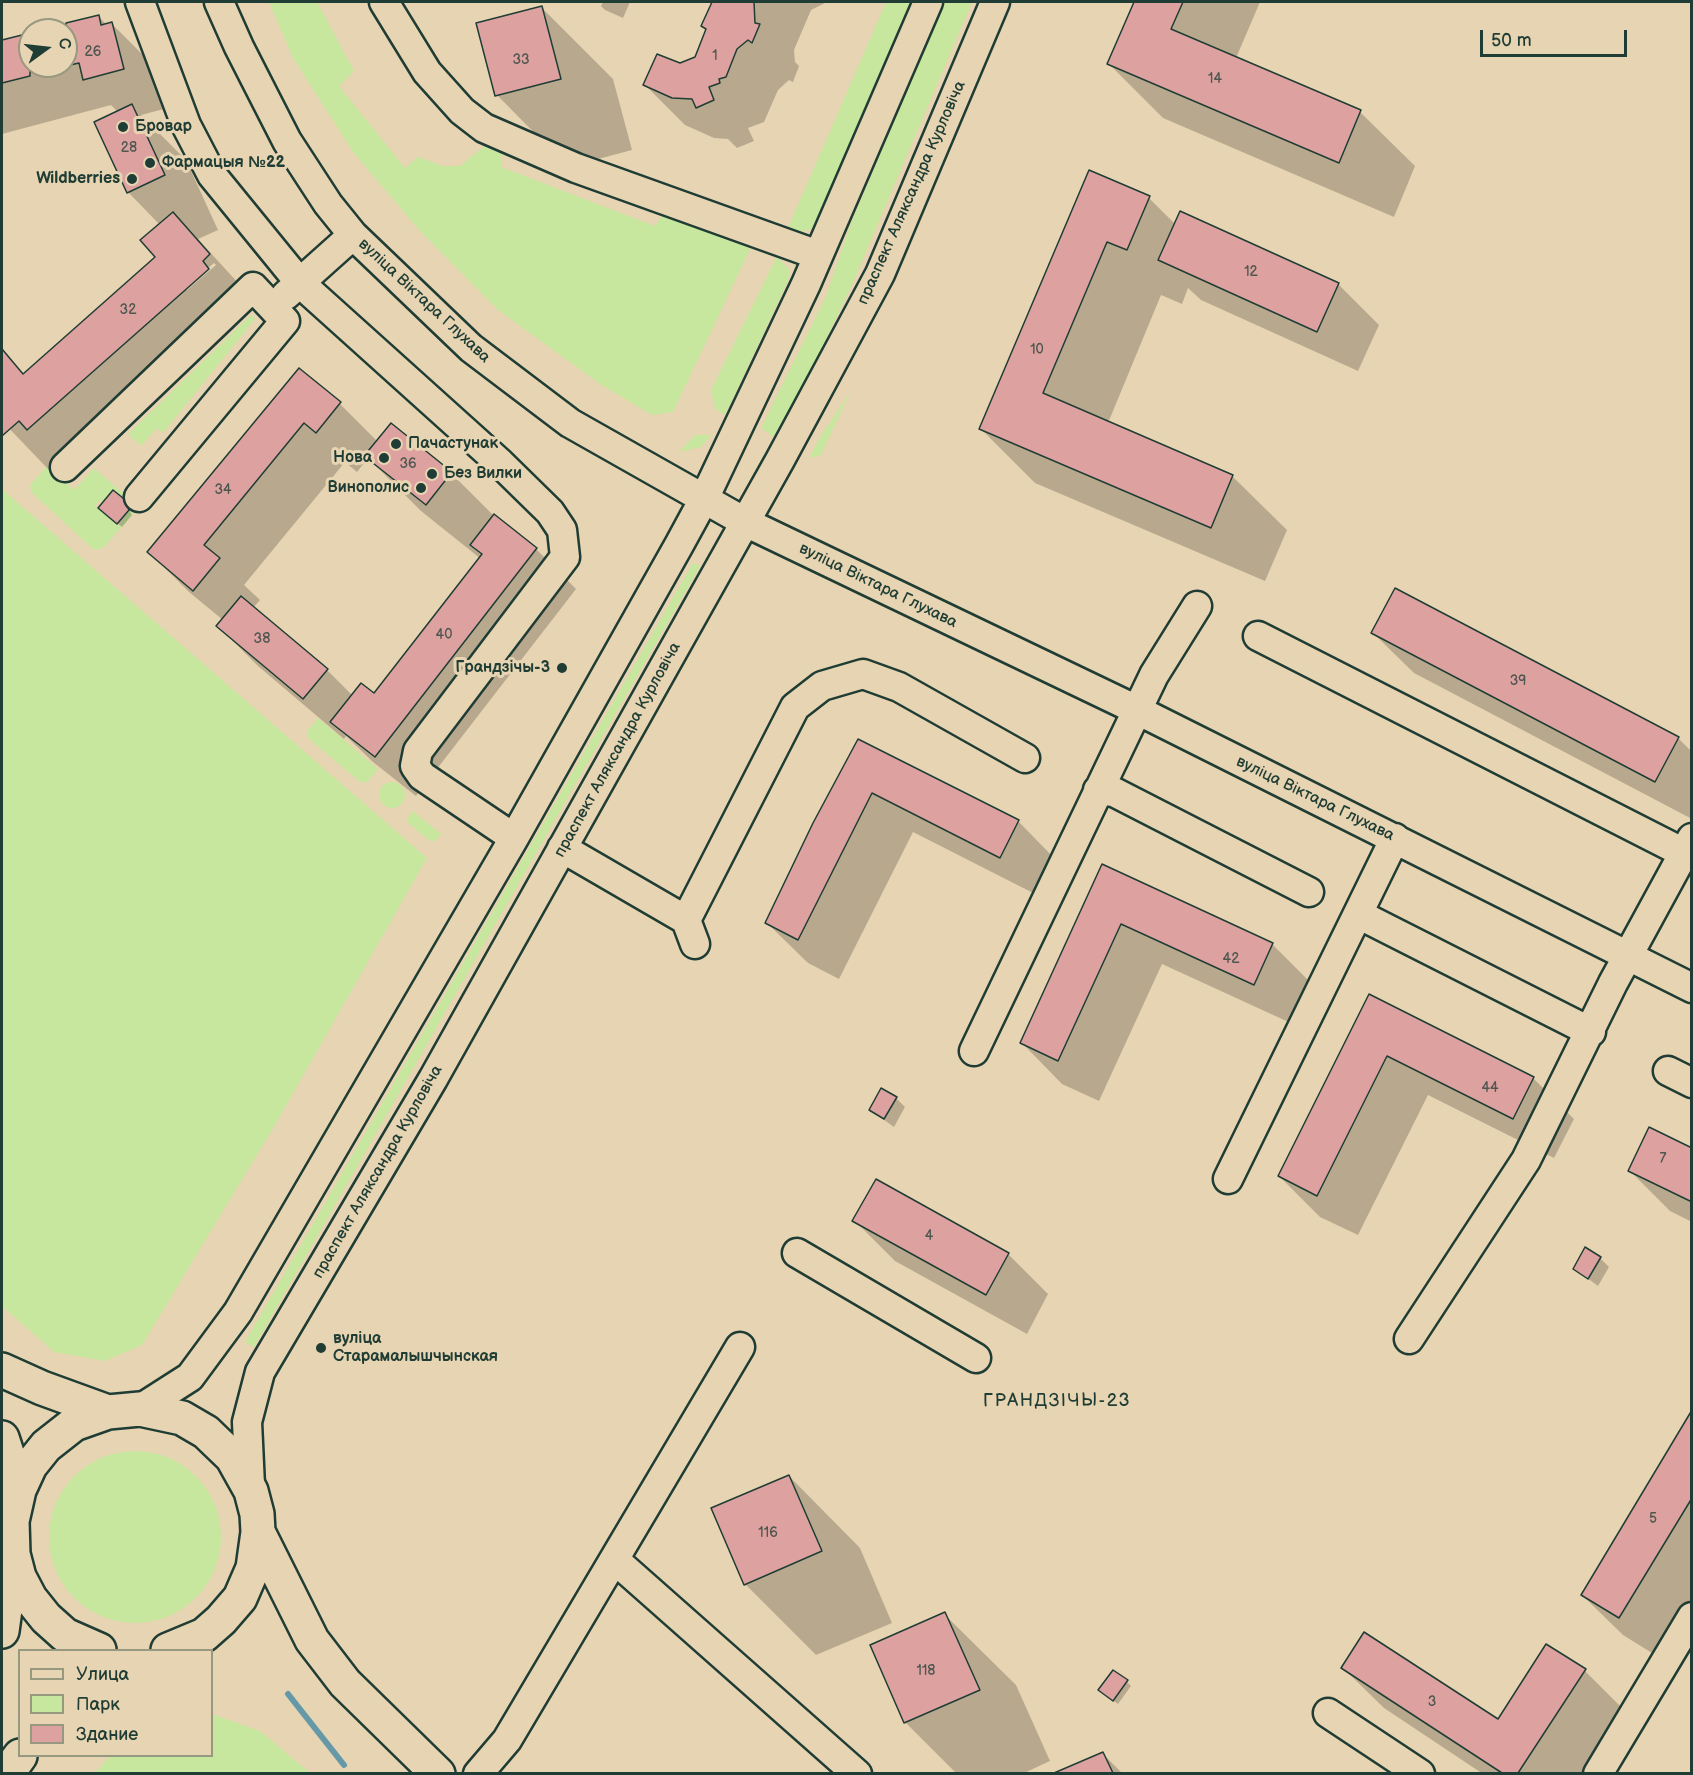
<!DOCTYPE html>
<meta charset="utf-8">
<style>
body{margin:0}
#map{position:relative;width:1693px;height:1775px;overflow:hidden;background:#e7d4b2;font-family:"Balsamiq Sans",sans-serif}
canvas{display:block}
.frame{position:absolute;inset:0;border:3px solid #1f3d34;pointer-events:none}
.legend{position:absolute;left:18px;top:1649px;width:195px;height:108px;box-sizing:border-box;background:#e7d4b2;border:2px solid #979880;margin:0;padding:8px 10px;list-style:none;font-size:18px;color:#1f3d34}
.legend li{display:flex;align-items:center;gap:12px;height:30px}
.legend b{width:30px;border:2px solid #979880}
.north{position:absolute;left:18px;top:18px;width:60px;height:60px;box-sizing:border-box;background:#e7d4b2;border:2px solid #979880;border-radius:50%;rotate:75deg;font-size:16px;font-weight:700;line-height:24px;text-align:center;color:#1f3d34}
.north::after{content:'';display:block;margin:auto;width:21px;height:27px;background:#1f3d34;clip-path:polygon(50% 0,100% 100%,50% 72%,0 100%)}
.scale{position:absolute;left:1480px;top:30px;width:147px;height:27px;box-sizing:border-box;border:3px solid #1f3d34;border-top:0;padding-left:8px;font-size:18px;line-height:21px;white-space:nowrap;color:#1f3d34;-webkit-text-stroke:4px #e7d4b2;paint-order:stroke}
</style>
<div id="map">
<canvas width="1693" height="1775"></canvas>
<div class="frame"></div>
<ul class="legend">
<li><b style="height:8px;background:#e7d4b2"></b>Улица</li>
<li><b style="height:16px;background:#c7e69e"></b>Парк</li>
<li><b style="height:16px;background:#dda2a0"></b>Здание</li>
</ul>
<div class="north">С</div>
<div class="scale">50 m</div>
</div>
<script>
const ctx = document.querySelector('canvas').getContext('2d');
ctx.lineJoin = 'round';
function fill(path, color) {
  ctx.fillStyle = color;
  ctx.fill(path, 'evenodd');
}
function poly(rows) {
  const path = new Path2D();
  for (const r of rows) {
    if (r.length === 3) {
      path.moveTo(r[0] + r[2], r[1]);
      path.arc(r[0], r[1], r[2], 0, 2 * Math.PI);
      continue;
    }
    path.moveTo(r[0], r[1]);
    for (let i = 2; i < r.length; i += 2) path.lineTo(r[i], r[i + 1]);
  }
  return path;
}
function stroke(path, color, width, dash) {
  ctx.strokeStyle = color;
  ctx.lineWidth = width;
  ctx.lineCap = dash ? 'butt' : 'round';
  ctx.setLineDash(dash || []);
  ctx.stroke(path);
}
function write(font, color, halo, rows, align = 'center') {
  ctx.font = font + ' "Balsamiq Sans",sans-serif';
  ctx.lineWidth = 6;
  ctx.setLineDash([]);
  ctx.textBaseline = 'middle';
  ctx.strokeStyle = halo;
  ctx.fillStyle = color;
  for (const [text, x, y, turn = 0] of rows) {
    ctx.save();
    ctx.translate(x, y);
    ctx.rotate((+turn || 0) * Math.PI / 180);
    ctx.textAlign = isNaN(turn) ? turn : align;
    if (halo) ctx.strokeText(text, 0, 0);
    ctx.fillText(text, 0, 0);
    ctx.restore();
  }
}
const green = poly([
 [269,2,317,2,354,71,339,86,405,168,418,157,443,166,460,166,483,147,493,146,503,150,501,167,655,226,665,211,752,245,673,412,652,415,600,384,498,310,419,230,353,152,293,58],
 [886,2,910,2,813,229,797,232,788,228],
 [945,2,972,2,851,287,778,440,761,428,826,296,853,218],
 [777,256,790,271,788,281,725,415,715,409,711,390],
 [251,315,255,319,163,433,157,428,141,446,128,434],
 [851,390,821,455,809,458,819,439],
 [695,435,711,435,701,447,679,452],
 [47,466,74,490,94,468,139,507,103,548,94,550,31,492,30,485],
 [114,490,132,506,119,526,95,506,100,500,103,503],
 [2,489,427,858,275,1125,142,1345,105,1361,54,1352,2,1306],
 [693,563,700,566,254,1347,245,1342],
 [318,718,378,769,367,782,360,782,308,738,308,730],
 [392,795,13],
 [413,811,441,834,435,841,430,841,408,823,408,818],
 [135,1537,86],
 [212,1714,260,1731,310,1773,95,1773,110,1756,212,1756]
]);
const shadow = poly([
 [603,2,630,2,623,18,605,10,601,6],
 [713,2,827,2,811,10,794,50,795,62,799,66,793,82,789,80,778,90,764,122,748,128,754,141,737,148,728,139,714,138,685,125,645,85,680,64,696,58,707,30,703,26],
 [1135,2,1260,2,1236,58,1360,112,1415,166,1394,217,1163,118,1109,64],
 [541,7,613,79,632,150,568,167,497,95],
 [98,16,107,25,112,24,152,64,164,109,141,115,186,160,218,230,198,239,250,296,49,470,2,421,2,344,6,360,24,375,157,257,160,225,128,192,118,112,111,105,2,134,2,42,30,34,30,66,66,66,66,30,46,30],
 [214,263,216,265,187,290,185,288],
 [1089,172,1149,198,1176,225,1338,284,1379,325,1358,371,1201,300,1188,288,1182,304,1161,295,1108,423,1232,476,1287,530,1265,581,1035,483,980,428],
 [299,370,340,404,378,442,451,473,494,516,536,549,576,589,416,796,373,762,346,736,344,739,258,666,218,626,223,620,189,592,149,552],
 [368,458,421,511,481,559,374,695,353,696,327,670,253,608,260,600,244,585,345,462,357,472],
 [122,499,132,515,122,527,104,512],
 [1373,633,1678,738,1692,752,1692,819,1414,673],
 [859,741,1018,821,1058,862,1041,897,913,832,839,979,808,963,767,923],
 [1102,866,1272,944,1313,985,1295,1025,1162,964,1099,1101,1062,1084,1022,1043],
 [1369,996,1533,1078,1574,1119,1554,1158,1428,1095,1358,1235,1320,1217,1279,1176],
 [896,1098,905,1107,894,1127,870,1110],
 [1692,1149,1692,1222,1670,1211,1630,1171],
 [854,1220,1008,1254,1048,1294,1027,1334,895,1261],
 [1600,1258,1609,1267,1598,1286,1575,1269],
 [1692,1413,1692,1606,1660,1658,1623,1635,1582,1595],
 [789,1476,860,1548,892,1623,816,1655,745,1584],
 [944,1614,1016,1685,1050,1761,1022,1774,957,1774,906,1723,872,1646],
 [1547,1646,1585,1671,1625,1711,1585,1774,1483,1774,1384,1708,1343,1668,1498,1721],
 [1127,1682,1131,1686,1118,1704,1104,1694],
 [1103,1754,1123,1774,1058,1774]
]);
const stream = poly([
 [288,1694,344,1765]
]);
const building = poly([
 [712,2,754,2,755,23,760,24,752,43,748,40,737,49,726,77,719,79,720,83,709,87,714,100,696,108,692,99,672,98,643,85,657,54,680,63,695,57,706,29,701,26,712,2],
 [1134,2,1183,2,1171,29,1361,110,1339,163,1107,64,1134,2],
 [542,6,561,79,495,96,476,23,542,6],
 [99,15,101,25,112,22,124,69,83,80,79,63,66,66,66,23,99,15],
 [30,33,30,76,2,83,2,40,30,33],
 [132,104,165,175,127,193,94,122,132,104],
 [1089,170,1150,196,1127,250,1107,242,1043,393,1233,475,1211,528,979,429,1089,170],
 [1180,211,1339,283,1317,332,1158,260,1180,211],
 [173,212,210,254,203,261,209,269,27,430,19,421,2,436,2,349,23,374,155,257,140,240,173,212],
 [299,368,341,402,316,433,304,423,204,545,220,558,193,591,147,552,299,368],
 [391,423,452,472,426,505,364,456,391,423],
 [113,490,123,498,129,510,117,524,98,508,113,490],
 [494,514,537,548,375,757,330,722,361,683,374,693,482,554,470,545,494,514],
 [1395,588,1679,737,1655,782,1371,633,1395,588],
 [241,596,328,669,303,699,216,626,241,596],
 [858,739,1019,820,1000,858,872,793,798,940,765,923,813,823,858,739],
 [1102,864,1273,943,1254,985,1121,924,1058,1061,1020,1043,1102,864],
 [1369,994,1534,1077,1513,1119,1387,1056,1317,1196,1278,1176,1369,994],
 [881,1088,897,1097,884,1119,869,1110,881,1088],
 [1649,1127,1692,1148,1692,1202,1628,1171,1649,1127],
 [876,1179,1009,1253,986,1295,852,1221,876,1179],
 [1585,1247,1601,1257,1588,1279,1573,1269,1585,1247],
 [1692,1410,1692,1498,1619,1618,1581,1595,1692,1410],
 [789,1475,822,1551,744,1585,711,1508,789,1475],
 [945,1612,980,1690,904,1723,870,1645,945,1612],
 [1364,1632,1498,1719,1546,1644,1586,1669,1518,1773,1502,1773,1341,1668,1364,1632],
 [1113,1670,1128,1680,1113,1701,1098,1690,1113,1670],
 [1103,1752,1113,1773,1054,1773,1103,1752]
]);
const minor = poly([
 [140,2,186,125,212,175,300,283,500,463,550,512,562,530,565,557,418,751,415,766,422,776,514,838],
 [219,2,239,47,287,141,328,204,353,235,471,348,570,423,745,522,1137,710,1692,988],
 [384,2,427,72,462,111,484,128,576,168,818,255],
 [286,295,353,235],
 [65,467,253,287,285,321,139,497],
 [1258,636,1684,853],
 [1098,790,1114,792,1309,892],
 [562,848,686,920],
 [1358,914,1591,1032],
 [695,944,686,920,795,707,822,686,863,674,899,687,1025,758],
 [974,1051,1154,675,1197,606],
 [1668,1071,1692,1083],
 [1228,1179,1395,838],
 [797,1253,976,1358],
 [1409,1339,1526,1160,1613,983,1692,838],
 [140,1409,190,1377,238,1312,514,838,679,545,704,499,806,284,928,2],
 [250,1486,247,1422,260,1372,433,1079,780,460,880,274,995,2],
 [615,1560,857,1774],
 [1328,1713,1420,1774],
 [478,1774,507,1740,740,1347],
 [1598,1774,1692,1617]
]);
const major = poly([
 [2,1370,42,1388,108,1412],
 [2,1438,19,1490],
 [258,1532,312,1640,345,1683,438,1774],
 [2,1631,12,1559],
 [99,1650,65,1635,46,1618,30,1598,19,1577,13,1554,12,1521,19,1490,30,1466,46,1446,74,1424,108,1412,140,1409,182,1418,206,1432,232,1457,251,1491,257,1514,258,1532,253,1568,240,1598,221,1620,204,1635,168,1650],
 [7,1774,20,1756]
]);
const markers = [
 [123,127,6,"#1f3d34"],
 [150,163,6,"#1f3d34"],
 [132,179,6,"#1f3d34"],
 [396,444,6,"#1f3d34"],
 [384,458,6,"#1f3d34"],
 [432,474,6,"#1f3d34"],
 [421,488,6,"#1f3d34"],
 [562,668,6,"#1f3d34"],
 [321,1348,6,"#1f3d34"]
];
const numberNames = [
 ["26",93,52],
 ["1",715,56],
 ["33",521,60],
 ["14",1215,79],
 ["28",129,148],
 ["12",1251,272],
 ["32",128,310],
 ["10",1037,350],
 ["36",408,464],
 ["34",223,490],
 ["40",444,635],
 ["38",262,639],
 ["39",1518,681],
 ["42",1231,959],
 ["44",1490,1088],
 ["7",1663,1159],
 ["4",929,1236],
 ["5",1653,1519],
 ["116",768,1533],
 ["118",926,1671],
 ["3",1432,1702]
];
const poiNames = [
 ["Бровар",135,127],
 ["Фармацыя №22",162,163],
 ["Wildberries",120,179,"right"],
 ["Пачастунак",408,444],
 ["Нова",372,458,"right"],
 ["Без Вилки",444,474],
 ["Винополис",409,488,"right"],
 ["Грандзічы-3",550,668,"right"],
 ["вуліца",333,1339],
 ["Старамалышчынская",333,1357]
];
const streetNames = [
 ["праспект Аляксандра Курловіча",912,193,-66],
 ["вуліца Віктара Глухава",424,301,43],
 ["вуліца Віктара Глухава",878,586,26],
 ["праспект Аляксандра Курловіча",618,750,-61],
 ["вуліца Віктара Глухава",1315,799,26],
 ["праспект Аляксандра Курловіча",378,1172,-60]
];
const neighbourhoodNames = [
 ["ГРАНДЗІЧЫ-23",1057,1401]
];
fill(green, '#c7e69e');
fill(shadow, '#0003');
stroke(stream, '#6599a8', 6);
fill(building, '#dda2a0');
stroke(building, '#1f3d34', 1.5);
stroke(minor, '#1f3d34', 33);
stroke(major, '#1f3d34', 38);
stroke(minor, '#e7d4b2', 28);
stroke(major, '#e7d4b2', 33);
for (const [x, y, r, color] of markers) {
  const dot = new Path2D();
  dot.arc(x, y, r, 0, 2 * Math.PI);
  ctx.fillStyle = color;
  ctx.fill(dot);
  stroke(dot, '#e7d4b2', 2);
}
write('14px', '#4e564f', null, numberNames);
write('bold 16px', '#1f3d34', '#e7d4b2', poiNames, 'left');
write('16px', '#1f3d34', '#e7d4b2', streetNames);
ctx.letterSpacing = '1.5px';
write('18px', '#1f3d34', '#e7d4b2', neighbourhoodNames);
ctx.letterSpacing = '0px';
</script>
